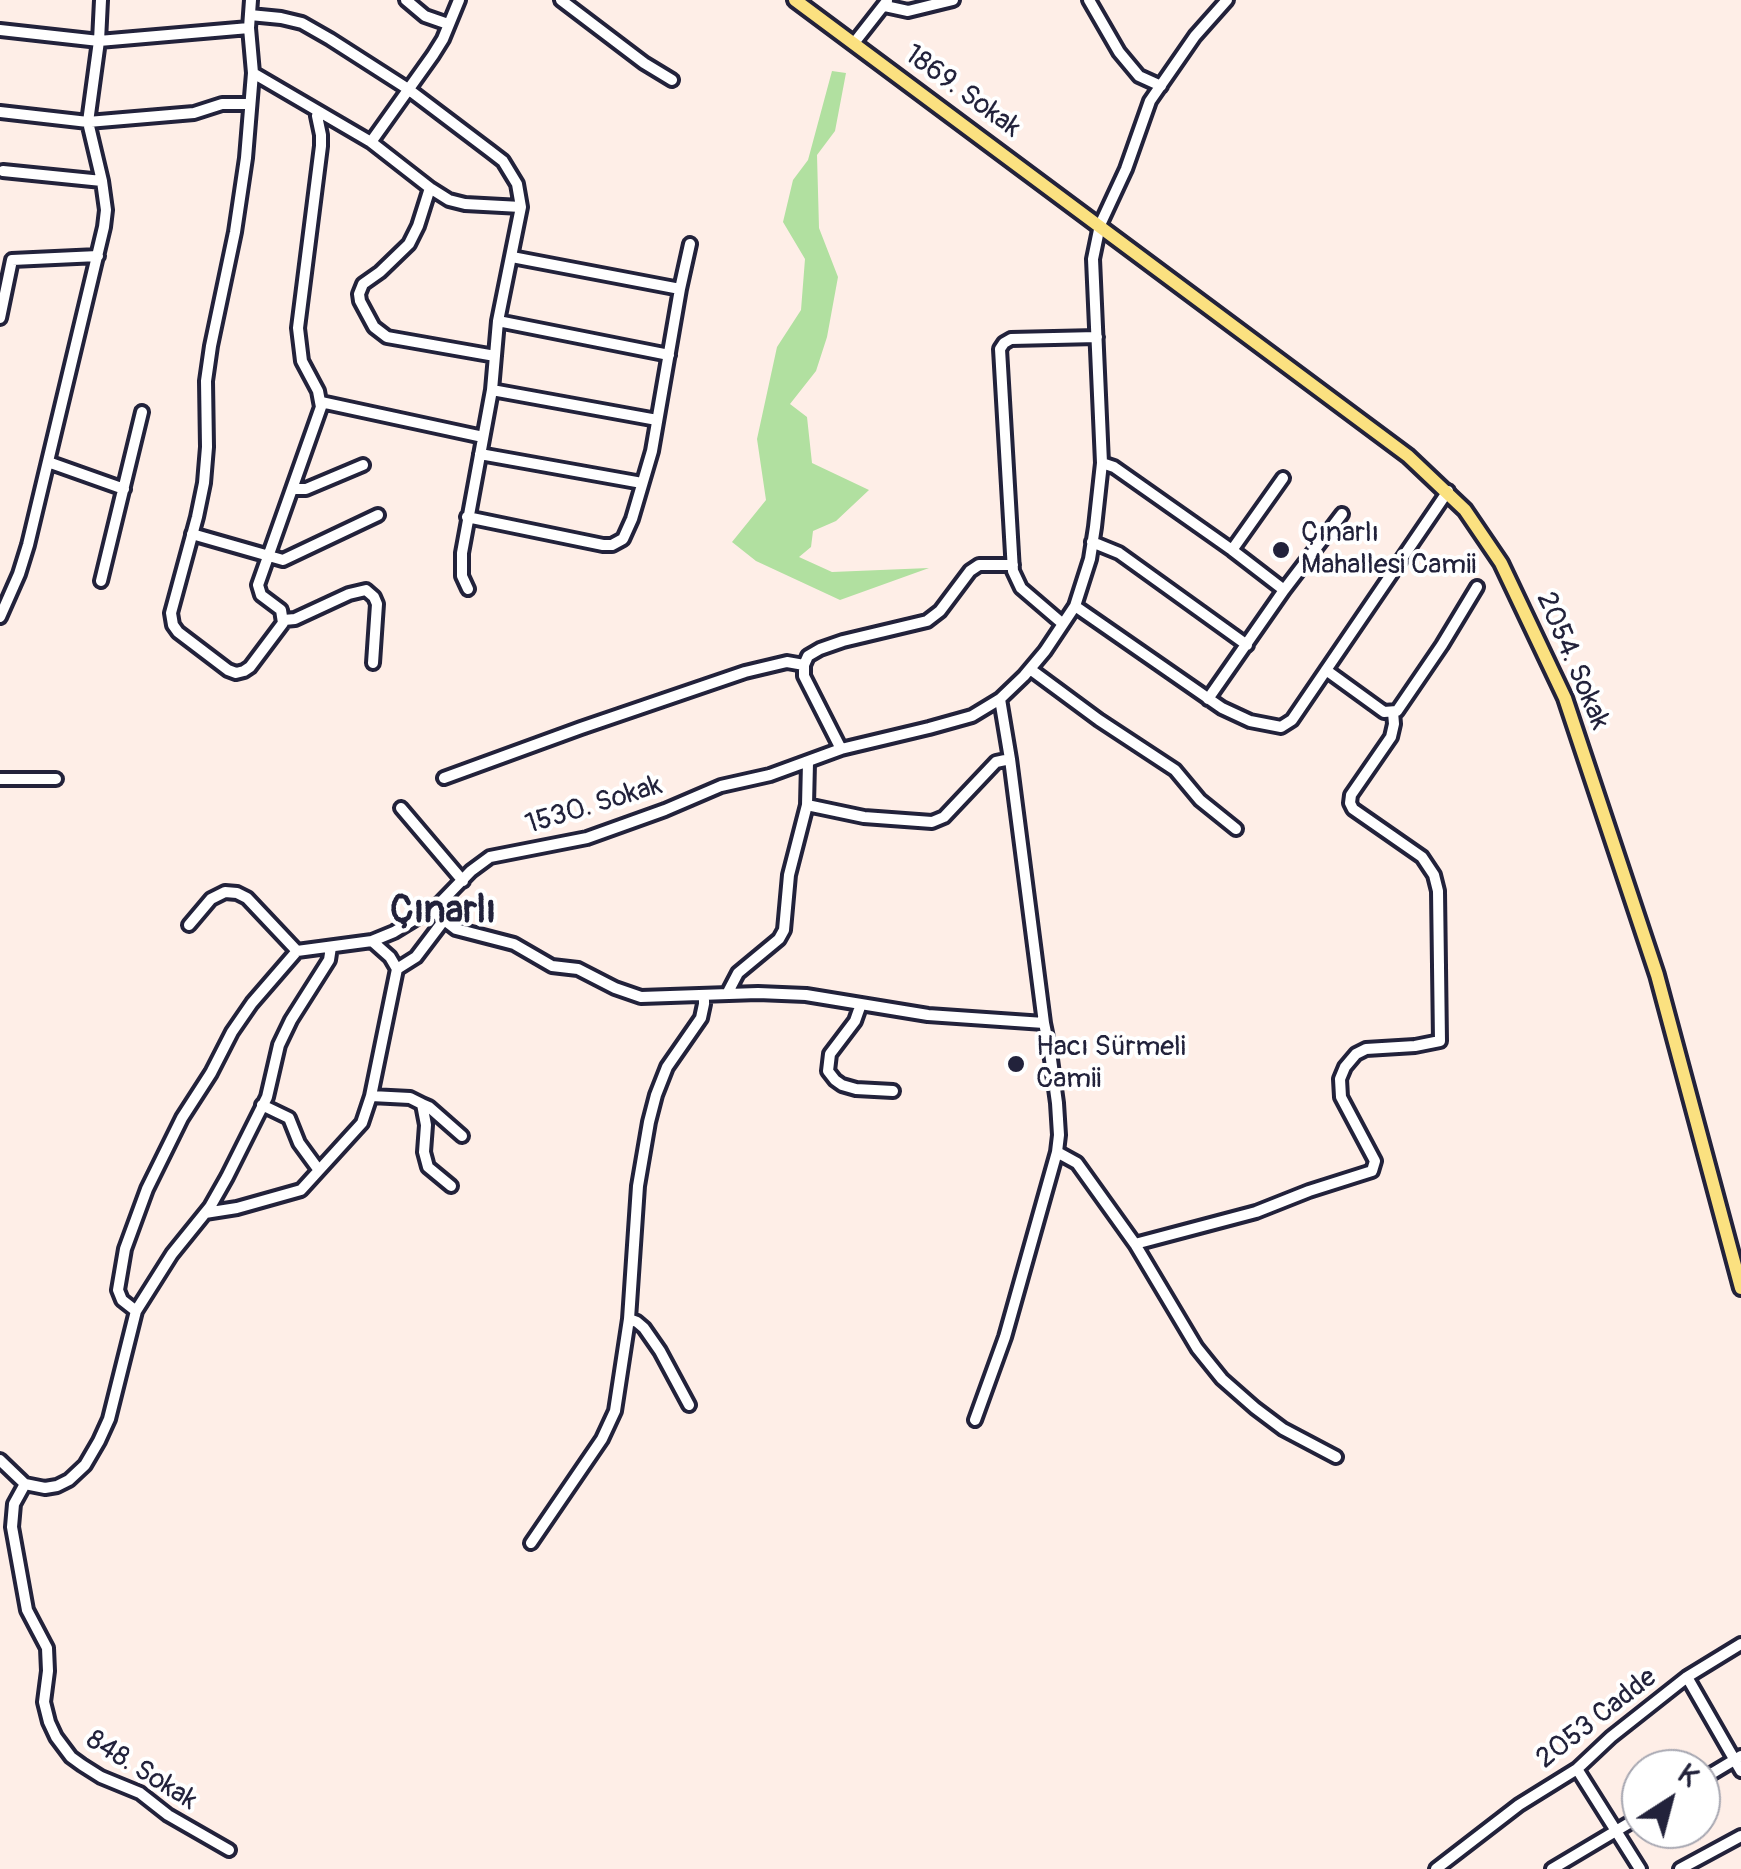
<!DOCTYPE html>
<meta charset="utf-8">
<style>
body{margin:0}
#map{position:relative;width:1741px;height:1869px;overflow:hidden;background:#feeee7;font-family:Pangolin,sans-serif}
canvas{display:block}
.north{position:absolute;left:1621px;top:1749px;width:100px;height:100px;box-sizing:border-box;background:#fff;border:2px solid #a7a7b1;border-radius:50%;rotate:36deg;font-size:28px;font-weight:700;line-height:40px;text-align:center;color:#22223b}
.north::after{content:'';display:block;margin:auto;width:35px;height:45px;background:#22223b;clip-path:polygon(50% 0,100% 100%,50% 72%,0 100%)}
</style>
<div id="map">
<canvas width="1741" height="1869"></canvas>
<div class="north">K</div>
</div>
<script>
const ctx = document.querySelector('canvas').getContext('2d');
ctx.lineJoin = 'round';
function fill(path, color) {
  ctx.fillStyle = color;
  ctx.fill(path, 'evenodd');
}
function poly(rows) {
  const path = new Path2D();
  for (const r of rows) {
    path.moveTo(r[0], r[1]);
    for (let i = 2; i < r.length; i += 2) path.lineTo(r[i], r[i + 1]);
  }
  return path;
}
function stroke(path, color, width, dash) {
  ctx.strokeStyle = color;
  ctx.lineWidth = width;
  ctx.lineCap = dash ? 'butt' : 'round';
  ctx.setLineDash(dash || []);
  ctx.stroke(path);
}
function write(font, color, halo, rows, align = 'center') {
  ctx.font = font + ' Pangolin,sans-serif';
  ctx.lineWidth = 8;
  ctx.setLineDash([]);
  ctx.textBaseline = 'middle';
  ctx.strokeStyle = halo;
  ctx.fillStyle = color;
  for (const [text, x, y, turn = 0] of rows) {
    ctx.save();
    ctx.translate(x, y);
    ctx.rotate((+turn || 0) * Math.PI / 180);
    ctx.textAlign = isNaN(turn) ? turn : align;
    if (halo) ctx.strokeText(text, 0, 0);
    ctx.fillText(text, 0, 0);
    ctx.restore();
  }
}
const green = poly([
 [832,71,846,73,835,131,817,155,819,228,838,277,827,337,816,371,790,404,807,417,812,463,869,490,836,521,813,531,811,547,799,557,832,572,929,568,840,600,756,561,732,542,766,500,757,439,777,347,801,310,805,259,783,222,793,180,808,160]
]);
const minor = poly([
 [251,0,249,28,253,73,246,158,235,232,211,346,206,381,207,447,204,483,197,517,171,613,173,625,178,632,228,670,236,673,244,671,250,667,283,623,281,610,261,595,258,585,321,407,318,391,302,361,298,328,321,146,321,135,317,116,318,112],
 [406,0,425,16,448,24],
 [561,0,644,63,672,80],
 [1089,0,1119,52,1139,76,1161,86],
 [885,6,908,11,953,0],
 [250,15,281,18,302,23,330,39,408,89,490,151,503,161,517,184,521,207,498,321,492,390,462,553,462,576,468,589],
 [0,30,99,41,249,28],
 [854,43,887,1],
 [253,73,371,142,430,188,449,200,465,204,521,207],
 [0,112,88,122,194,113,222,104,250,104],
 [371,142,433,55,443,39,459,0],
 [3,171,102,181],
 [430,188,418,226,409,244,380,272,363,284,359,294,360,301,374,327,387,337,495,356],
 [512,257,680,289],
 [0,318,12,260,98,256],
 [498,321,669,355],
 [492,390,657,420],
 [321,402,483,437],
 [480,454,642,483],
 [48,462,124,489],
 [1102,463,1114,467,1232,550,1284,590,1208,699],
 [292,489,306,489,363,465],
 [467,517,603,545,612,545,623,539,632,519,652,451,680,289,690,244],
 [192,534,283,560,378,515],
 [1092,542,1119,553,1247,645],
 [1232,550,1283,478],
 [101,581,142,412],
 [1284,590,1342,514],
 [1075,606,1222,708,1250,721,1281,727,1292,720,1448,491],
 [0,617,19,574,28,545,104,227,106,210,102,181,88,122,99,41,101,0],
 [284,620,295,619,349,594,366,590,374,597,377,604,373,663],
 [1063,624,1021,588,1013,571,1000,349,1004,343,1011,339,1097,337],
 [1030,669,1099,720,1175,770,1200,800,1236,829],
 [1326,670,1384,712,1397,711,1442,645,1477,587],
 [1000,699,1010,759,1044,1023],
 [841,749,804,676,804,665,808,656,820,649,843,641,927,621,940,611,970,571,979,565,1013,565],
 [444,778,581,728,745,672,787,662,804,665],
 [0,779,56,779],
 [807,805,864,817,932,822,944,817,996,762,1010,759],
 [401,808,463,881],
 [430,909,456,929,514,944,552,966,578,969,615,988,641,997,758,993,806,995,928,1015,1044,1023,1050,1052,1057,1103,1059,1135,1057,1152,1005,1337,975,1420],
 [189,925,211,899,225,892,237,893,247,898,297,951],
 [397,969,416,957,444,920],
 [727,994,738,973,779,939,784,930,789,875,807,805,808,763],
 [861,1004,855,1021,830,1054,828,1071,835,1080,842,1085,856,1089,893,1091],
 [371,1096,410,1098,422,1104,426,1125,424,1152,428,1167,451,1186],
 [422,1104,429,1107,462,1136],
 [262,1105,289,1118,299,1143,318,1169],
 [1057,1152,1077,1163,1135,1244,1197,1348,1222,1379,1255,1408,1283,1429,1336,1457],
 [205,1213,237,1208,301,1190,362,1123,371,1096,397,969,390,957,372,941],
 [1135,1244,1256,1212,1309,1191,1372,1171,1375,1161,1341,1097,1340,1079,1345,1067,1356,1054,1366,1049,1415,1046,1440,1041,1438,891,1434,875,1422,857,1353,809,1350,803,1351,795,1391,737,1394,724,1393,712],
 [136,1311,172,1254,210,1207,227,1177,267,1097,279,1045,291,1020,329,960,331,947],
 [629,1319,637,1322,644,1328,660,1351,689,1405],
 [0,1460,25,1484,45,1488,57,1486,69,1480,85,1465,99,1441,109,1419,136,1311,122,1300,118,1290,125,1249,147,1189,182,1118,211,1073,232,1032,252,1003,297,951,372,941,394,932,438,905,471,871,490,857,587,838,665,810,721,786,770,775,841,749,929,728,972,716,1000,699,1024,676,1045,651,1075,606,1090,559,1095,527,1102,463,1093,259,1100,225,1126,169,1150,101,1195,36,1227,0],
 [25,1484,14,1504,12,1527,27,1610,47,1648,48,1671,44,1702,49,1722,56,1737,71,1757,82,1765,101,1777,140,1793,168,1815,229,1850],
 [531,1543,602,1439,615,1411,629,1319,638,1186,649,1122,656,1095,667,1067,701,1018,704,1004,704,995],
 [1687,1677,1741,1771],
 [1577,1769,1640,1869],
 [1701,1780,1741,1756],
 [1436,1869,1519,1805,1577,1769,1611,1737,1687,1677,1741,1644],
 [1552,1869,1641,1816],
 [1680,1869,1741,1836]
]);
const major = poly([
 [795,0,1408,456,1465,510,1501,563,1565,698,1657,975,1741,1288]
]);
const markers = [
 [1281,550,10,"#22223b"],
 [1016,1064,10,"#22223b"]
];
const streetNames = [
 ["1869. Sokak",962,92,36],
 ["2054. Sokak",1572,661,67],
 ["1530. Sokak",594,806,-17],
 ["2053 Cadde",1597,1719,-38],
 ["848. Sokak",141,1771,32]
];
const poiNames = [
 ["Çınarlı",1301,534],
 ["Mahallesi Camii",1301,566],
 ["Hacı Sürmeli",1036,1048],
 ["Camii",1036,1080]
];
const districtNames = [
 ["Çınarlı",443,912]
];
fill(green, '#b1e0a0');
stroke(minor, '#22223b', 18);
stroke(major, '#22223b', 20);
stroke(minor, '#fff', 10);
stroke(major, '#fbe180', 12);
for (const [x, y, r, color] of markers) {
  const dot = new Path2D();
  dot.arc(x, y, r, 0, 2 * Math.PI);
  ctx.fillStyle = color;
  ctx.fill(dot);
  stroke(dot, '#fff', 4);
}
write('28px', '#22223b', '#fff', streetNames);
write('28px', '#22223b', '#fff', poiNames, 'left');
write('bold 38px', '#22223b', '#fff', districtNames);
</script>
